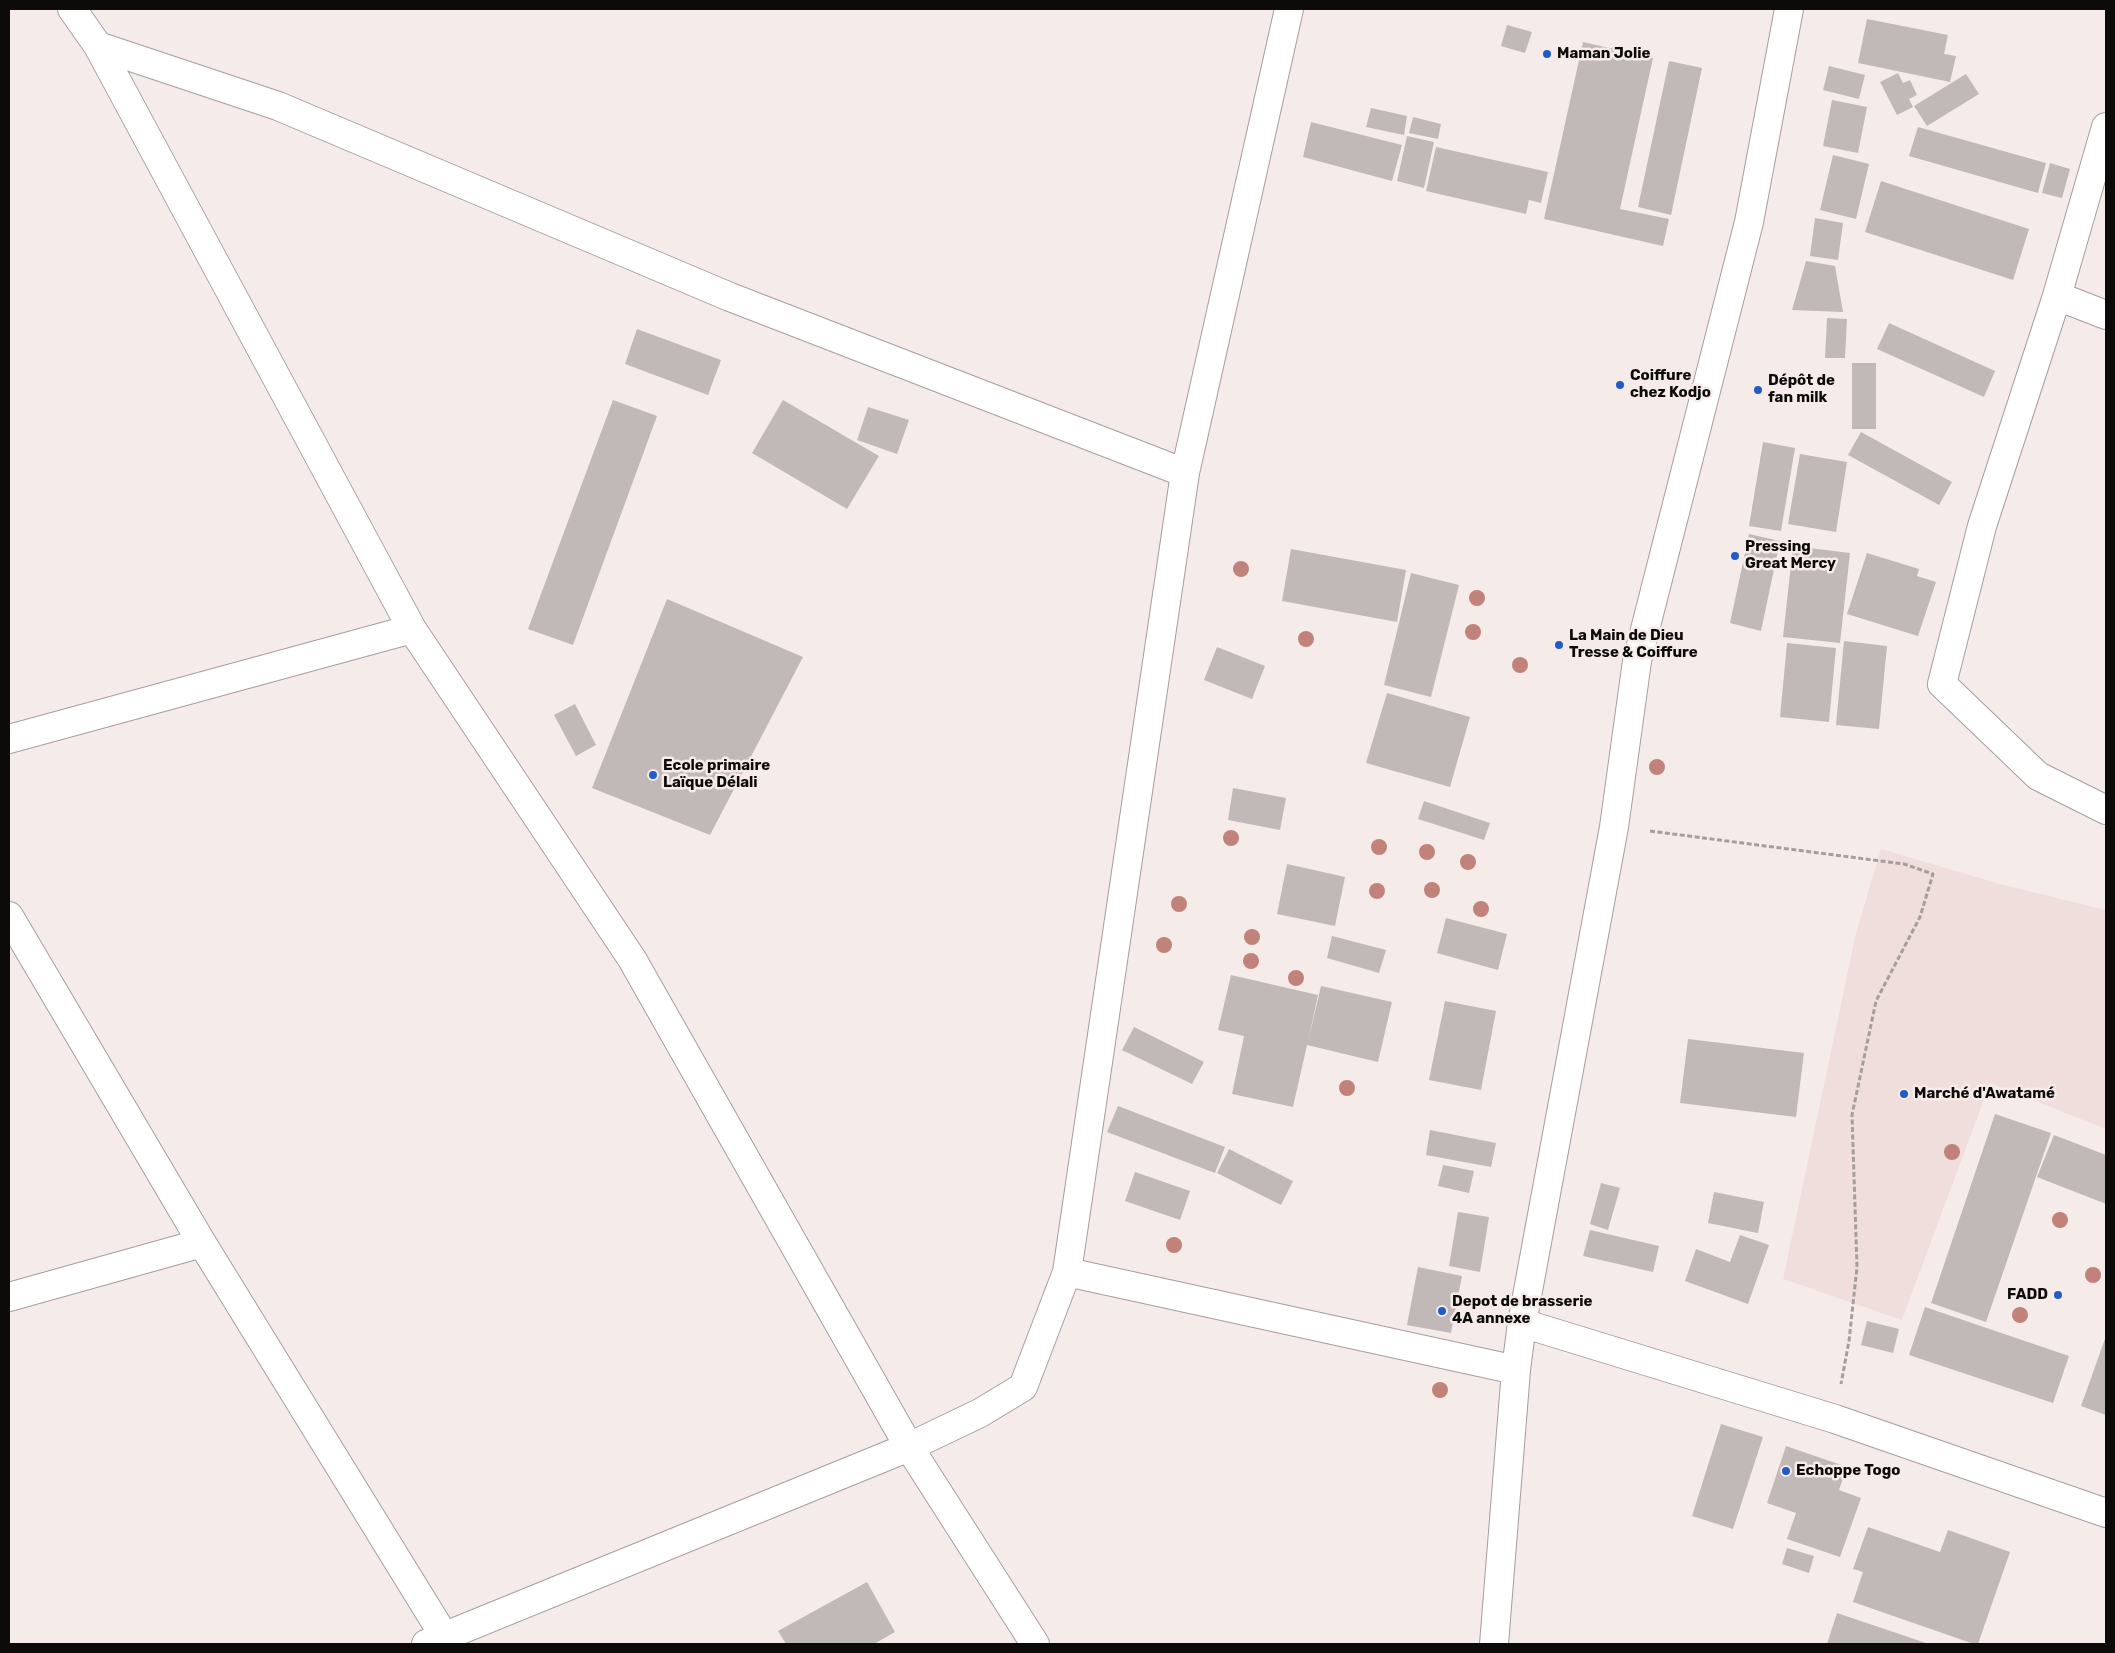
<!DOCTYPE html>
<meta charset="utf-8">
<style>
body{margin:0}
#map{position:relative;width:2115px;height:1653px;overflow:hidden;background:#f5ecea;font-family:Rubik,sans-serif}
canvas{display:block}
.frame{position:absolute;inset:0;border:10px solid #0d0b0a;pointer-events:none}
</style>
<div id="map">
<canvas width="2115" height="1653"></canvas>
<div class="frame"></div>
</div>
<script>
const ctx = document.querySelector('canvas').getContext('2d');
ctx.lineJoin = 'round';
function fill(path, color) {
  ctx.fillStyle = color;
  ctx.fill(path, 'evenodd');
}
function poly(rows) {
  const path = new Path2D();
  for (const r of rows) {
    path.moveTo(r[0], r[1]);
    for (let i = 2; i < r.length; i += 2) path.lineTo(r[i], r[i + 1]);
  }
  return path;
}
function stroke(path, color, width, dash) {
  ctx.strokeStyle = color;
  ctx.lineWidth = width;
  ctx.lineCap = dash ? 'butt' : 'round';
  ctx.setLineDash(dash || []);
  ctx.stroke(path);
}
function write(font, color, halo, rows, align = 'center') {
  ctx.font = font + ' Rubik,sans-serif';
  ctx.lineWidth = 5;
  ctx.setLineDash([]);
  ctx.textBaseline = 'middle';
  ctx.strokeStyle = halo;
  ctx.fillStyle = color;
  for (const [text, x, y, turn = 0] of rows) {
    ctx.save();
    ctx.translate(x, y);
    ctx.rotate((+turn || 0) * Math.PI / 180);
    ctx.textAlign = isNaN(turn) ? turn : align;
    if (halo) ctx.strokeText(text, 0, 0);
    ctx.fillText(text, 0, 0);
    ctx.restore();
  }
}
const built = poly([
 [1881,849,2000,884,2106,910,2106,1129,1990,1083,1902,1320,1783,1279,1856,933]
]);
const building = poly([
 [1867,19,1948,35,1944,54,1956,56,1950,82,1858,63],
 [1507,25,1532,32,1525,53,1501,46],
 [1583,42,1653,58,1620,209,1669,219,1663,246,1544,219],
 [1669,61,1702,68,1671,215,1638,207],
 [1829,66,1865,75,1859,99,1823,90],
 [1898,73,1903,83,1910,80,1917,95,1909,99,1913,107,1897,115,1880,82],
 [1966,74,1979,94,1927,126,1914,106],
 [1832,100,1867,107,1858,153,1823,146],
 [1371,108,1407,116,1404,135,1366,127],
 [1413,117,1441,124,1438,139,1409,133],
 [1311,122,1402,145,1392,181,1303,157],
 [1918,127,2046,163,2038,193,1909,156],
 [1407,136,1434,142,1424,188,1397,181],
 [1436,147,1548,172,1541,203,1529,200,1526,214,1426,191],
 [1833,155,1869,164,1856,219,1820,210],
 [2050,163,2070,169,2062,198,2042,193],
 [1881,181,2029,229,2013,280,1865,232],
 [1815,218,1843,223,1838,260,1810,256],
 [1806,261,1835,266,1843,312,1792,310],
 [1827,318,1847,319,1845,358,1825,358],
 [1889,323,1995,371,1984,397,1877,349],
 [637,329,721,360,708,395,625,364],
 [1852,363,1876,363,1876,429,1852,429],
 [613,400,657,416,573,645,528,629],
 [783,400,879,456,847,509,752,453],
 [868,407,909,420,897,454,857,440],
 [1861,432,1952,482,1939,505,1848,455],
 [1763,442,1795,448,1781,531,1749,526],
 [1800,454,1847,462,1836,532,1788,524],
 [1749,534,1780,541,1761,631,1730,623],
 [1793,546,1850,553,1840,643,1783,637],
 [1291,549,1406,570,1397,622,1282,601],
 [1867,553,1919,569,1917,576,1936,582,1918,636,1847,614],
 [1411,573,1459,585,1431,697,1384,685],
 [667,599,803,657,710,835,592,788],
 [1844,641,1887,646,1879,729,1836,725],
 [1787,643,1836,648,1829,722,1780,717],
 [1217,647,1265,666,1252,699,1204,680],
 [1387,693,1470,717,1450,787,1366,763],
 [575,704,596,745,576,756,554,715],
 [1233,788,1286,798,1280,830,1228,820],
 [1424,801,1490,823,1484,840,1418,819],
 [1287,864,1345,877,1335,926,1277,914],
 [1446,918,1507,934,1498,970,1437,953],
 [1332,936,1386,950,1379,973,1327,958],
 [1231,975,1318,995,1308,1042,1321,986,1392,1002,1378,1062,1307,1045,1293,1107,1232,1094,1244,1036,1218,1030],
 [1445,1001,1496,1011,1481,1090,1429,1080],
 [1134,1027,1204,1062,1192,1084,1122,1050],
 [1688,1039,1804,1053,1796,1117,1680,1103],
 [1118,1106,1225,1147,1215,1173,1107,1132],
 [1995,1114,2051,1133,1986,1322,1931,1303],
 [1430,1130,1496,1143,1491,1167,1426,1155],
 [2054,1135,2106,1155,2106,1204,2037,1177],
 [1229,1149,1293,1181,1281,1205,1217,1173],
 [1443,1165,1474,1171,1469,1193,1438,1186],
 [1135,1172,1190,1191,1180,1220,1125,1201],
 [1601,1183,1620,1188,1608,1230,1590,1224],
 [1714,1192,1764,1202,1758,1233,1708,1223],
 [1458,1212,1489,1217,1480,1272,1449,1266],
 [1590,1230,1659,1246,1653,1272,1583,1256],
 [1740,1235,1769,1245,1748,1304,1685,1281,1696,1249,1730,1262],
 [1418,1267,1462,1276,1451,1333,1407,1325],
 [1925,1307,2069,1356,2053,1403,1909,1355],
 [1867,1321,1899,1329,1893,1353,1861,1345],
 [2106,1336,2106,1415,2081,1406],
 [1721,1424,1763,1437,1733,1529,1692,1516],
 [1786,1446,1847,1467,1839,1490,1861,1498,1840,1557,1787,1539,1796,1513,1767,1503],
 [1868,1527,1940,1552,1948,1530,2010,1552,1978,1644,1974,1644,1853,1602,1863,1572,1853,1569],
 [1787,1548,1814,1556,1809,1573,1782,1564],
 [867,1582,895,1632,874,1644,786,1644,778,1631],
 [1837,1613,1929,1644,1827,1644]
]);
const path = poly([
 [1650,831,1904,864,1933,874,1920,917,1876,1001,1852,1115,1857,1267,1849,1341,1841,1384]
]);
const street = poly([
 [72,9,98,46,412,629,632,959,909,1447,1035,1644],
 [98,46,278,106,730,297,1185,473],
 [2106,127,2057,296,1982,526,1942,684,2038,776,2106,810],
 [2057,296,2106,315],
 [9,739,412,629],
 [9,916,202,1243,449,1644],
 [1067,1272,1516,1370],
 [9,1297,202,1243],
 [1522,1323,1835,1419,2106,1513],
 [426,1644,909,1447,980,1413,1023,1387,1067,1272,1185,473,1289,9],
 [1494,1644,1516,1370,1522,1323,1614,827,1637,661,1749,222,1789,9]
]);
const trees = [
 [1241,569],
 [1477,598],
 [1473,632],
 [1306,639],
 [1520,665],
 [1657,767],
 [1231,838],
 [1379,847],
 [1427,852],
 [1468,862],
 [1432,890],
 [1377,891],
 [1179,904],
 [1481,909],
 [1252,937],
 [1164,945],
 [1251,961],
 [1296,978],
 [1347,1088],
 [1952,1152],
 [2060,1220],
 [1174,1245],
 [2093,1275],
 [2020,1315],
 [1440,1390]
];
const markers = [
 [1547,54,5,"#225bc8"],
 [1620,385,5,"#225bc8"],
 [1758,390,5,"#225bc8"],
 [1735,556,5,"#225bc8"],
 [1559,645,5,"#225bc8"],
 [653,775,5,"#225bc8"],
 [1904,1094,5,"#225bc8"],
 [2058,1295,5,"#225bc8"],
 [1442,1311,5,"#225bc8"],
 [1786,1471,5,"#225bc8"]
];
const poiNames = [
 ["Maman Jolie",1557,54],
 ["Coiffure",1630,376],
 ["chez Kodjo",1630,393],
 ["Dépôt de",1768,381],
 ["fan milk",1768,398],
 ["Pressing",1745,547],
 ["Great Mercy",1745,564],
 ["La Main de Dieu",1569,636],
 ["Tresse & Coiffure",1569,653],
 ["Ecole primaire",663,766],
 ["Laïque Délali",663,783],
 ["Marché d'Awatamé",1914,1094],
 ["FADD",2048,1295,"right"],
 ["Depot de brasserie",1452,1302],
 ["4A annexe",1452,1319],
 ["Echoppe Togo",1796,1471]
];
fill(built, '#efdedb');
fill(building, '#c1b9b7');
stroke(street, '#a69e9d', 30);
stroke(path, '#a49e9c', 3, [5, 2.5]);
stroke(street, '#fff', 28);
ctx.fillStyle = '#c1827a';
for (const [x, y] of trees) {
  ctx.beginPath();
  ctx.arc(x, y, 8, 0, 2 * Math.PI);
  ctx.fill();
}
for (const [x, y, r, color] of markers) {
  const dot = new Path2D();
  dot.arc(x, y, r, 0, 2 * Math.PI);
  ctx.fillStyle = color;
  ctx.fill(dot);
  stroke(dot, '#f5ecea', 2);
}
write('bold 15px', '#0d0b0a', '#f5ecea', poiNames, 'left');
</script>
